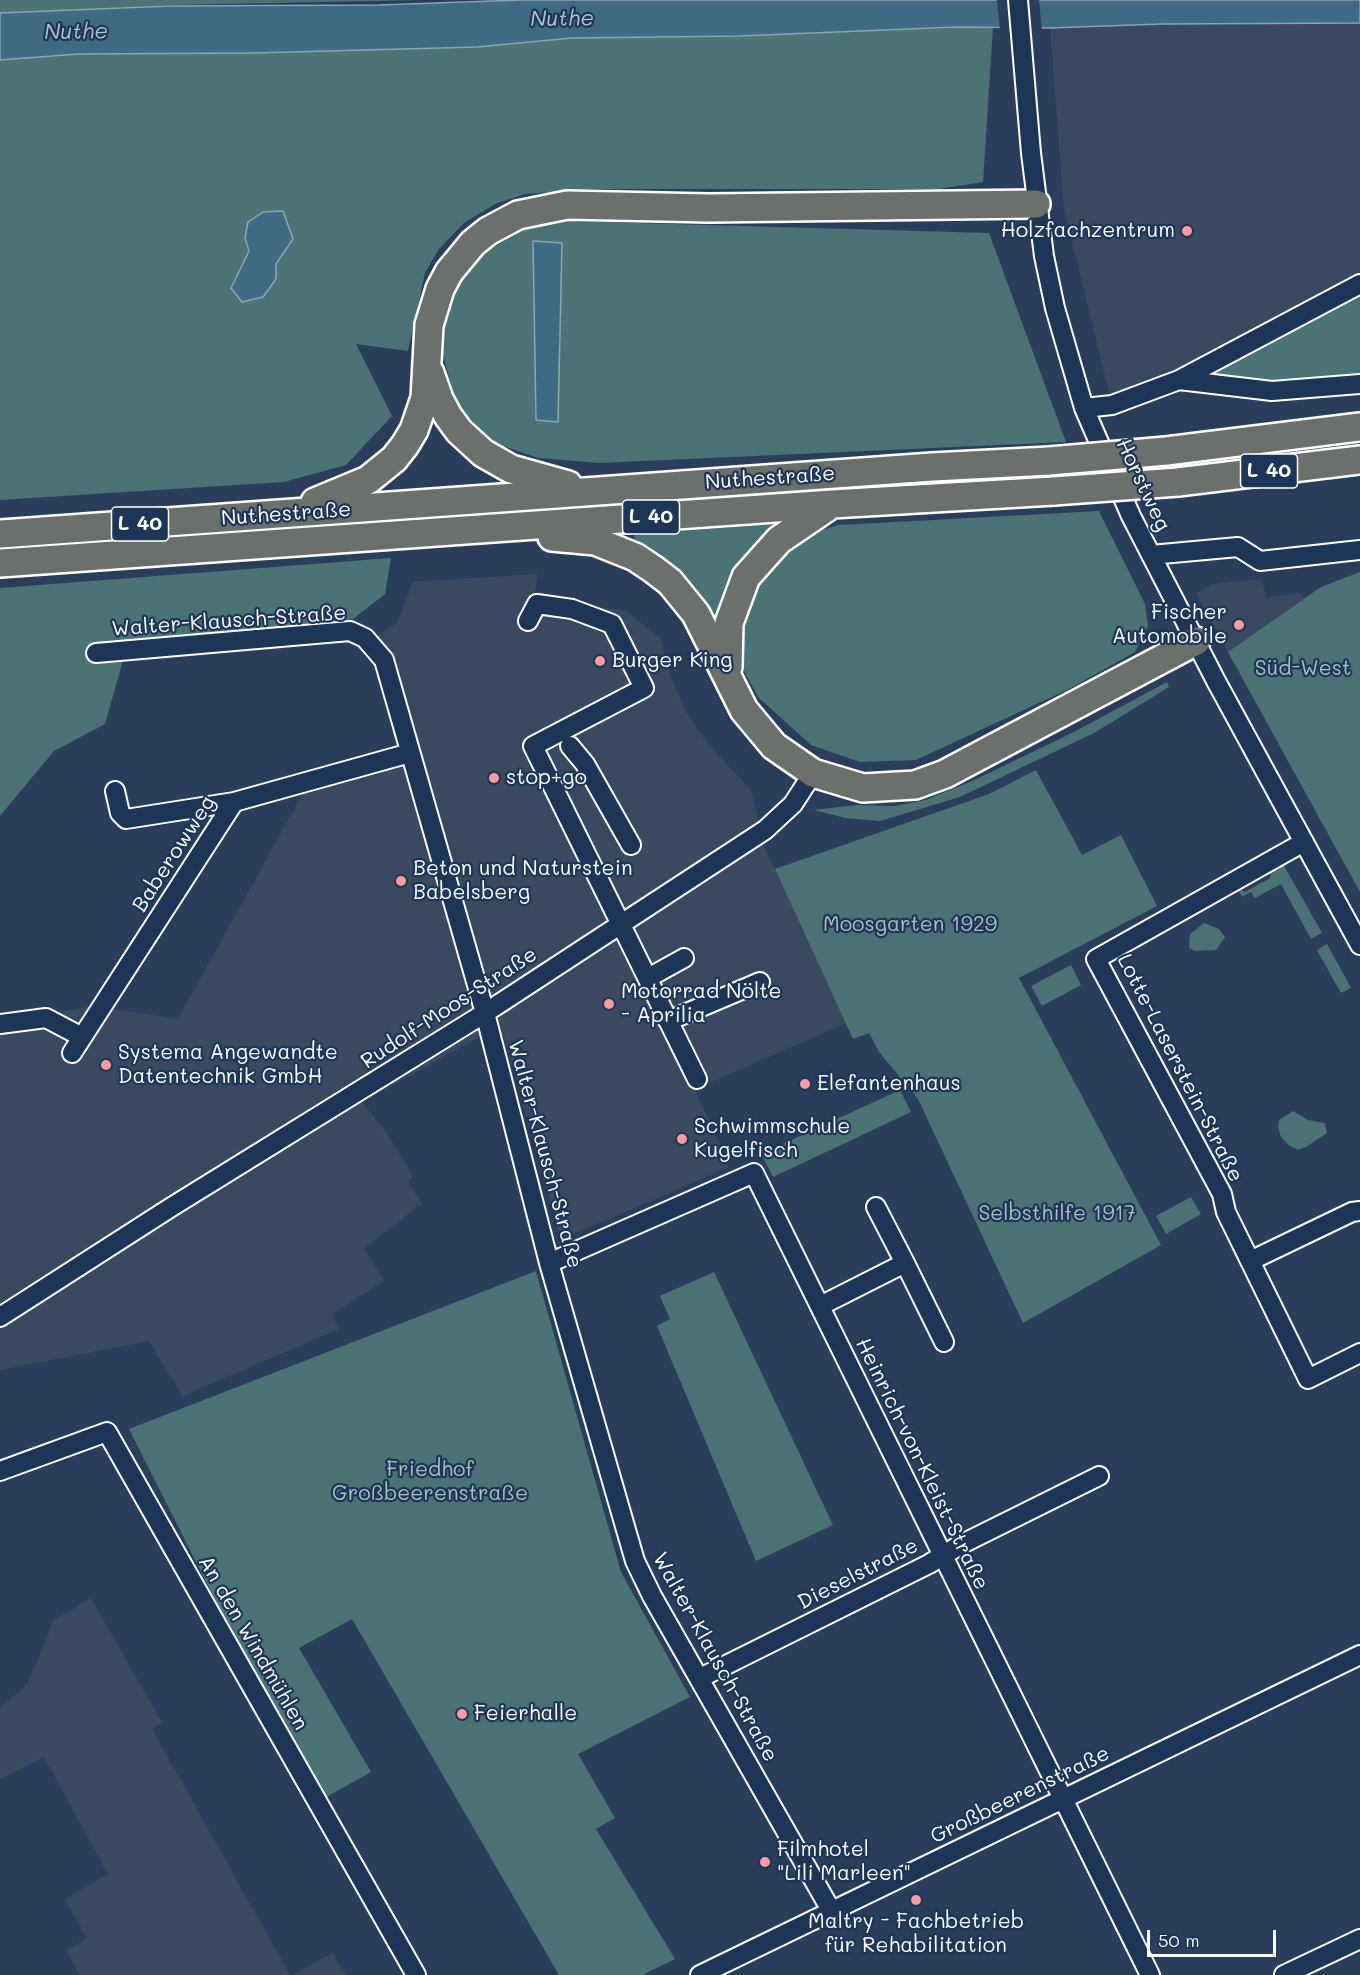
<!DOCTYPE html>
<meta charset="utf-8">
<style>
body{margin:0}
#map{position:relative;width:1360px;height:1975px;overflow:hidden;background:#2a3e5b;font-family:Mali,sans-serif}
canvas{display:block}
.scale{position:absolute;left:1147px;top:1930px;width:129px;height:27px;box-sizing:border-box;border:3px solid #fff;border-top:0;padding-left:8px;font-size:18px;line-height:21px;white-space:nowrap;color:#fff;-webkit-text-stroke:4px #1d3557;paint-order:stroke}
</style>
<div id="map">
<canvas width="1360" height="1975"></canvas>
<div class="scale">50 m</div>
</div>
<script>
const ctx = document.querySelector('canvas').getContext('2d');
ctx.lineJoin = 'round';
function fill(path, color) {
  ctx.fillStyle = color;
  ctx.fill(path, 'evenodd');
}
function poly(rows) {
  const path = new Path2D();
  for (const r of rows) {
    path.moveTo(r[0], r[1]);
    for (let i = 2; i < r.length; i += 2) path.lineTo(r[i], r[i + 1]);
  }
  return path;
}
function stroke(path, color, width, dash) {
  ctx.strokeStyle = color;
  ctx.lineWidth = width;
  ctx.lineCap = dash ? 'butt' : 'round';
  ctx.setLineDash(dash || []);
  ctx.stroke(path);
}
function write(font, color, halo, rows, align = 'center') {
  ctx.font = font + ' Mali,sans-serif';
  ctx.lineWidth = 4.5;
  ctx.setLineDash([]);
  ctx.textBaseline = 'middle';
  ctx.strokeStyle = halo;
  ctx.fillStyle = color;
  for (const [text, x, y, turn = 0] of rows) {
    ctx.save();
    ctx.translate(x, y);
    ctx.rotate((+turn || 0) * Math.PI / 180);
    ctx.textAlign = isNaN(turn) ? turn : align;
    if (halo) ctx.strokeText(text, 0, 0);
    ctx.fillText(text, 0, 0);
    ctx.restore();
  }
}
const built = poly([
 [1360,23,1360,285,1112,405,1064,208,1050,28,1161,24],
 [538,574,534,598,626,611,660,638,672,681,688,715,708,744,751,790,765,848,846,1023,695,1089,729,1167,565,1238,559,1233,504,1037,479,1037,362,1102,386,1132,413,1176,408,1181,422,1204,364,1248,384,1281,332,1314,339,1329,182,1396,149,1341,0,1370,0,1023,93,1006,178,1019,309,782,410,752,375,637,397,623,413,582],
 [1262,579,1266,598,1300,593,1304,599,1228,652,1196,593,1213,584],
 [91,1598,162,1723,152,1729,290,1975,80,1975,66,1951,87,1938,65,1899,108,1874,44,1757,0,1779,0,1707,27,1685,54,1620],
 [333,1953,346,1975,293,1975]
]);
const green = poly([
 [0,0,427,0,169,5,0,13],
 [993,27,983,182,939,189,594,189,525,194,495,204,464,223,439,249,425,273,408,351,356,344,392,416,346,465,284,482,0,500,0,52],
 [568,221,989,233,1066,442,599,463,538,458,494,443,457,406,442,352,442,321,449,294,486,245,519,227],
 [1360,285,1360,384,1272,391,1179,380],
 [1099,511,1145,604,1148,626,1135,652,1069,689,916,760,860,762,811,745,758,697,742,667,738,642,740,616,765,569,806,535,839,525],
 [772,524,773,535,724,650,635,543,634,535],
 [391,558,385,594,353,619,123,642,122,664,105,724,54,751,0,816,0,588],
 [1360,572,1360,892,1228,652,1321,587],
 [1167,682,1169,687,1094,733,960,797,880,821,845,818,814,810,857,805,895,806,925,800,970,782,1072,733],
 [1036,770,1082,855,1121,835,1157,906,1019,978,1161,1245,1023,1323,918,1099,879,1052,869,1033,853,1039,775,869,989,794],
 [1283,864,1322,933,1311,939,1281,884,1255,898,1251,892,1242,897,1238,889,1245,892,1270,878,1271,871],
 [1204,923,1219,929,1225,937,1216,950,1195,951,1189,948,1190,934],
 [1327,944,1351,988,1341,993,1317,950],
 [1071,965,1081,985,1042,1006,1031,986],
 [900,1090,911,1112,773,1177,761,1154],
 [1293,1111,1308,1120,1325,1123,1327,1133,1306,1147,1298,1150,1290,1146,1281,1137,1278,1127,1279,1120],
 [1191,1197,1201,1214,1166,1234,1156,1216],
 [536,1271,621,1572,690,1697,578,1754,615,1818,596,1829,675,1959,642,1975,559,1975,352,1619,299,1648,371,1772,323,1799,252,1673,129,1429],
 [714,1272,833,1525,756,1561,657,1326,670,1319,660,1296]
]);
const water = poly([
 [521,0,1360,0,1360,23,1161,24,1050,28,957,27,740,36,572,38,477,47,253,53,78,54,0,60,0,13,169,6,379,5,521,0],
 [283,211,293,239,276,264,276,279,263,297,242,302,231,288,249,251,245,238,248,222,263,212,283,211],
 [533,241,562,243,558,422,536,420,533,241]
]);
const pier = poly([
 [997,0,1039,0,1042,31,1000,31]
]);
const minor = poly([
 [1018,0,1031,153,1044,256,1055,308,1084,408,1131,516,1216,681,1360,945],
 [1179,380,1272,391,1360,384],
 [1084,408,1112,405,1179,380,1360,284],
 [1151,555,1238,547,1260,561,1360,550],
 [528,621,537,604,572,609,612,624,644,688,533,746,697,1079],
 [96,653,350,631,365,638,384,660,485,1013,549,1263,635,1561,652,1596,832,1912],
 [570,746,585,764,631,845],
 [115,791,120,813,126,819,234,802],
 [1304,842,1096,959,1222,1194,1226,1212,1308,1379,1360,1353],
 [648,978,684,958],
 [668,1021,760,982],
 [0,1024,46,1018,82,1037],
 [72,1053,234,802,410,753],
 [876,1207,905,1263],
 [1250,1261,1352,1212,1360,1211],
 [549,1263,754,1173,1150,1975],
 [820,1306,905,1263,944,1342],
 [0,1317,173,1206,485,1013,765,830,793,804,813,773],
 [0,1471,107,1432,416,1975],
 [700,1678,929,1564,960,1545,1099,1476],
 [700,1975,1360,1655],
 [1284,1975,1360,1939]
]);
const highway = poly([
 [430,373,439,399,448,416,459,431,483,453,511,469,568,485],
 [1166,451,1360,427],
 [1178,482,1360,460],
 [315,502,368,480,394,459,405,445,414,430,425,398,429,325,440,289,449,272,473,243,488,231,518,215,567,205,709,208,1036,204],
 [0,534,932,467,1049,461],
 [552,537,595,541,635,557,653,569,670,582,696,614,744,710,774,746,813,773,863,788,915,785,945,774,1196,641],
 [0,563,832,504,1054,491],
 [728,667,729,623,746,577,779,540,832,504]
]);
const highwayBridge = poly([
 [1049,461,1166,451],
 [1054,491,1178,482]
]);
const markers = [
 [1187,231,6,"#ff9aa2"],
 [1239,625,6,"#ff9aa2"],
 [600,661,6,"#ff9aa2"],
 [494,778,6,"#ff9aa2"],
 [401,881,6,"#ff9aa2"],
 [609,1004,6,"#ff9aa2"],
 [106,1065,6,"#ff9aa2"],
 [805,1084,6,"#ff9aa2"],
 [682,1139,6,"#ff9aa2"],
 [462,1714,6,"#ff9aa2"],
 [765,1862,6,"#ff9aa2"],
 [916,1900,6,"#ff9aa2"]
];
const shields = [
 [1269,471,57],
 [651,517,57],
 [140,524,57]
];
const shieldNames = [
 ["L 40",1269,471],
 ["L 40",651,517],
 ["L 40",140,524]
];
const poiNames = [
 ["Holzfachzentrum",1175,231,"right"],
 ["Fischer",1227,613,"right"],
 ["Automobile",1227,637,"right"],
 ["Burger King",612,661],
 ["stop+go",506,778],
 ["Beton und Naturstein",413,869],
 ["Babelsberg",413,893],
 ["Motorrad Nölte",621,992],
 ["- Aprilia",621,1016],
 ["Systema Angewandte",118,1053],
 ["Datentechnik GmbH",118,1077],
 ["Elefantenhaus",817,1084],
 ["Schwimmschule",694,1127],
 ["Kugelfisch",694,1151],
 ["Feierhalle",474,1714],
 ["Filmhotel",777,1850],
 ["\"Lili Marleen\"",777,1874],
 ["Maltry - Fachbetrieb",916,1922,"center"],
 ["für Rehabilitation",916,1946,"center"]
];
const streetNames = [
 ["Nuthestraße",770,478,-4],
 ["Horstweg",1143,485,65],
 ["Nuthestraße",286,514,-4],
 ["Walter-Klausch-Straße",229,621,-4],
 ["Baberowweg",174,854,-57],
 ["Rudolf-Moos-Straße",449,1008,-33],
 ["Lotte-Laserstein-Straße",1180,1068,63],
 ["Walter-Klausch-Straße",545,1154,75],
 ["Heinrich-von-Kleist-Straße",922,1464,64],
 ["Dieselstraße",858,1574,-27],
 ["An den Windmühlen",253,1643,60],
 ["Walter-Klausch-Straße",715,1657,61],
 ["Großbeerenstraße",1020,1795,-26]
];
const parkNames = [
 ["Süd-West",1303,669],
 ["Moosgarten 1929",910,925],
 ["Selbsthilfe 1917",1057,1214],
 ["Friedhof",430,1470],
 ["Großbeerenstraße",430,1494]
];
const waterNames = [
 ["Nuthe",562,19,-1],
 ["Nuthe",76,32,-1]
];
fill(built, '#3a4960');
fill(green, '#4b7275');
fill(water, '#3e6a84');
stroke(water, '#8ba6b5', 1.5);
fill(pier, '#2a3e5b');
stroke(minor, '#fff', 22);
stroke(highway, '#fff', 32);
stroke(minor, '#1d3557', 18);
stroke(highway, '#6c706d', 27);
stroke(highwayBridge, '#fff', 32, []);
stroke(highwayBridge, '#6c706d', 27);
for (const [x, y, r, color] of markers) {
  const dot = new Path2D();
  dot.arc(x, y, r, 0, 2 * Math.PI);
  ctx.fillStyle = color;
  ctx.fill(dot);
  stroke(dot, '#1d3557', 2);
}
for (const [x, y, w] of shields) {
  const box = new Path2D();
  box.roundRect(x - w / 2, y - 17, w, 34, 4.5);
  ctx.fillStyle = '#1d3557';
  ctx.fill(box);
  stroke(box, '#fff', 1.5);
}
write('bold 20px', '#fff', null, shieldNames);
write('21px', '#fff', '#1d3557', poiNames, 'left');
write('21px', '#fff', '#1d3557', streetNames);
write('21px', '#aec0c1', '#1d3557', parkNames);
write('italic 22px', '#b2c3ce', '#1d3557', waterNames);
</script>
